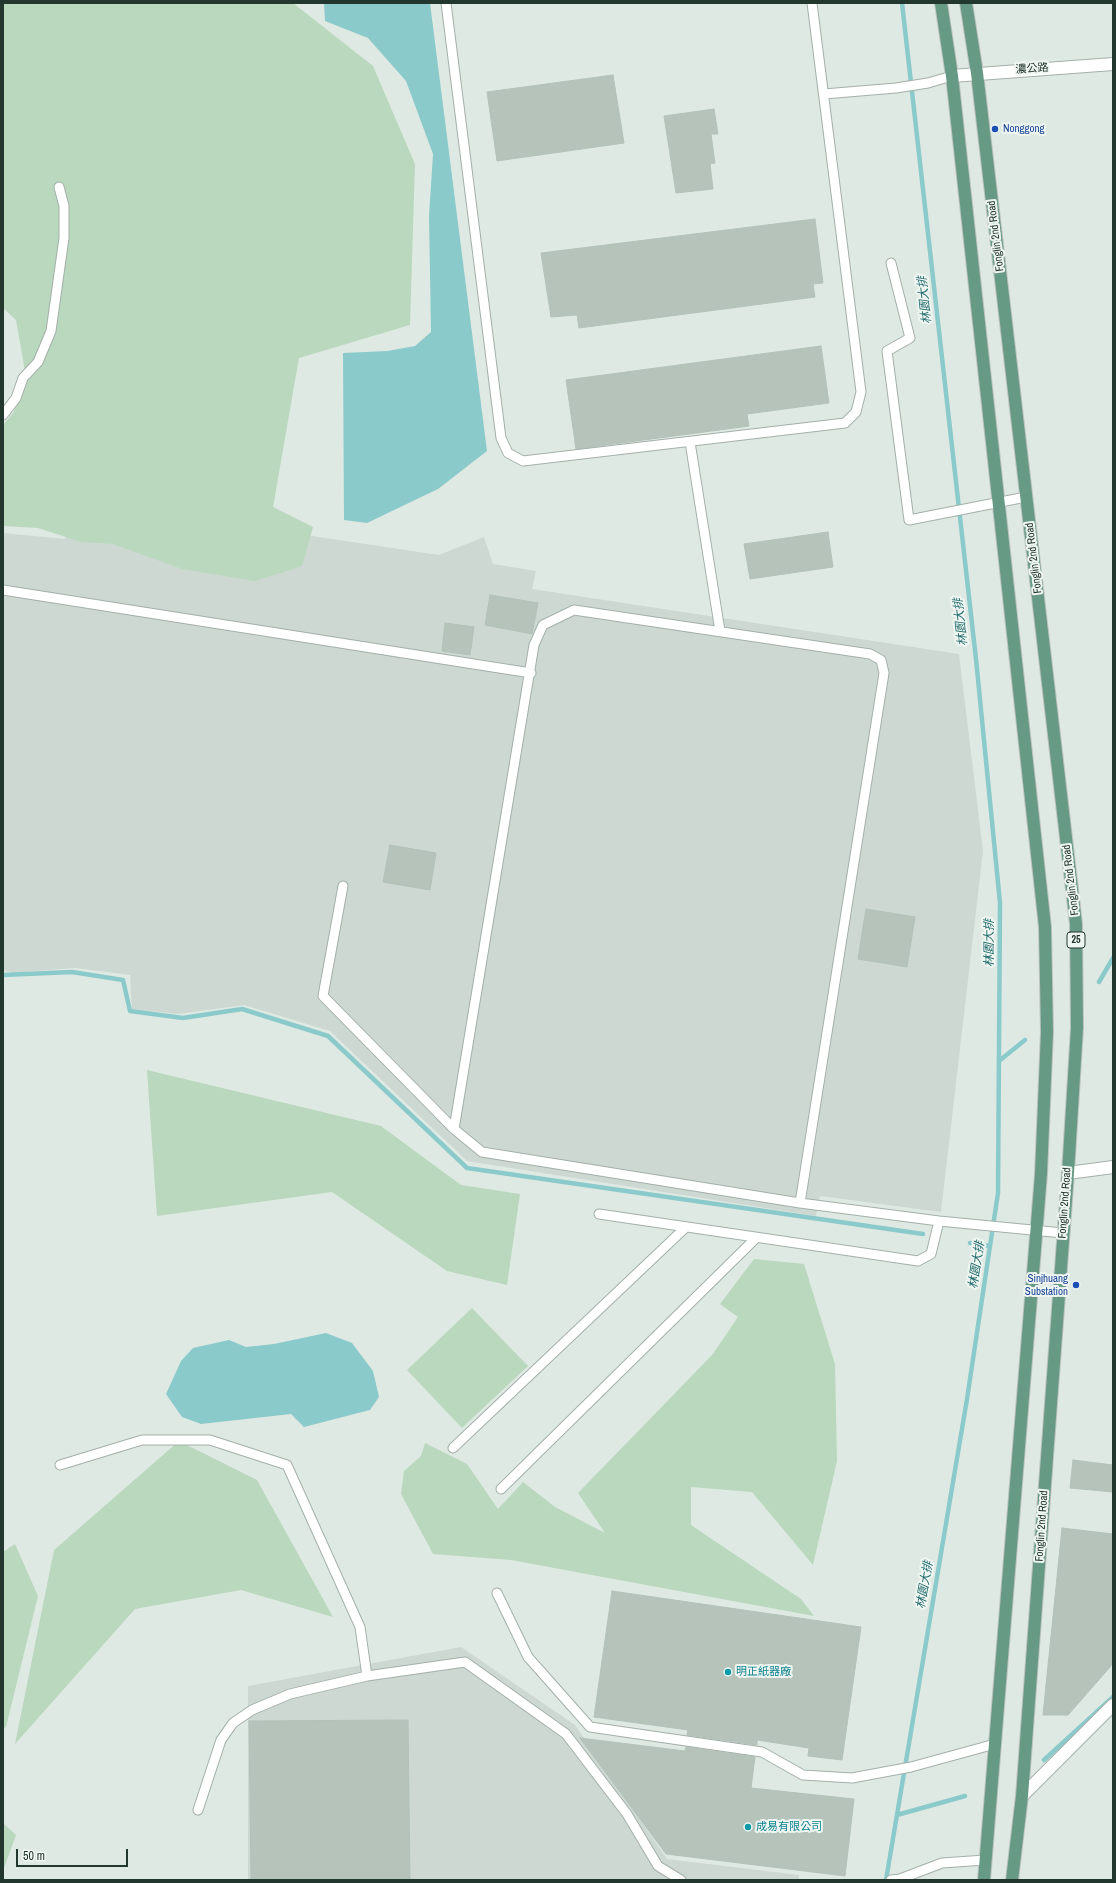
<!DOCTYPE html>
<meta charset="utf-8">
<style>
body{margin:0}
#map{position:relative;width:1116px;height:1883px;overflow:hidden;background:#dfe9e3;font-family:"Archivo Narrow",sans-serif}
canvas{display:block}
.frame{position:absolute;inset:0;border:4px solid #22372e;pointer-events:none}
.scale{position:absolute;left:16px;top:1849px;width:112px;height:18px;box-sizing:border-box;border:2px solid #22372e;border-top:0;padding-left:5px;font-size:12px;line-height:14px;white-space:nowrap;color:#22372e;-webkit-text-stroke:3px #eff6f1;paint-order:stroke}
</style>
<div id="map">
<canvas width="1116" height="1883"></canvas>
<div class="frame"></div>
<div class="scale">50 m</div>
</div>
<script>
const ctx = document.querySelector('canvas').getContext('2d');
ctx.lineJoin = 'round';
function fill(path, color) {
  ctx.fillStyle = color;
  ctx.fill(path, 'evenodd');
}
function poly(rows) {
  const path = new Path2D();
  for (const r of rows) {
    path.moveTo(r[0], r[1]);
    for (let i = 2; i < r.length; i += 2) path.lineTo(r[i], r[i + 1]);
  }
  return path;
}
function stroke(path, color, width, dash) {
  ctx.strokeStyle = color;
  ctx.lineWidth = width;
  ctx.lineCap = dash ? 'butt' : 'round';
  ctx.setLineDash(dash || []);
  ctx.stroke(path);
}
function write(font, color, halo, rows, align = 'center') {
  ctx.font = font + ' "Archivo Narrow","Noto Sans TC",sans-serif';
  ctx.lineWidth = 4;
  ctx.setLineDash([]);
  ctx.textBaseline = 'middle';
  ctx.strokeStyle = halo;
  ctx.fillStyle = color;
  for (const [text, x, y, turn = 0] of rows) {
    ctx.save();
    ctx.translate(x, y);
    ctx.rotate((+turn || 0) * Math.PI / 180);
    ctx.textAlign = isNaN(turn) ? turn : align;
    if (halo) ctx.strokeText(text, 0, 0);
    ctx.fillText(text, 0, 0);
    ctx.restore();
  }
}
const built = poly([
 [185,517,439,555,484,537,493,564,536,571,532,589,959,654,983,851,941,1212,820,1196,816,1216,467,1161,330,1031,244,1005,178,1014,132,1009,130,975,75,968,12,973,3,970,3,533,65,539,75,524],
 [461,1647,575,1725,667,1859,799,1875,799,1880,248,1880,248,1686]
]);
const green = poly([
 [3,3,293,3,373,66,415,164,410,325,299,358,273,507,313,527,302,566,255,581,182,569,113,544,81,542,38,528,3,526,3,425,13,413,27,383,16,320,3,308],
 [147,1070,381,1126,461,1185,520,1194,507,1285,447,1271,332,1192,157,1216],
 [754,1259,804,1264,835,1364,837,1461,813,1565,752,1492,691,1487,691,1525,801,1599,814,1616,511,1560,433,1554,401,1494,404,1471,421,1456,425,1443,467,1464,498,1509,523,1482,555,1507,605,1533,578,1493,713,1354,738,1317,720,1304],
 [472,1308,528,1366,462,1428,407,1370],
 [179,1441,257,1480,333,1617,241,1590,135,1609,15,1744,54,1550],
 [15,1544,38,1596,6,1727,3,1729,3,1552],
 [3,1823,16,1835,4,1868,3,1867]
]);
const water = poly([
 [324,3,430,3,487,451,438,489,367,523,344,520,343,353,387,351,415,346,431,332,429,216,433,154,406,81,368,38,325,21],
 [326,1333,352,1343,373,1371,379,1397,370,1410,304,1427,291,1414,201,1424,182,1417,166,1394,181,1361,193,1348,229,1340,246,1347,274,1344]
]);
const stream = poly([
 [3,975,72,972,123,980,130,1011,183,1018,242,1009,328,1036,467,1168,923,1234],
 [1099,982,1113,958],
 [999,1061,1025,1040],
 [970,1243,990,1246],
 [1044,1760,1113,1697],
 [897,1815,965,1796],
 [886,1880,967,1399,998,1193,1000,903,976,659,902,3]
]);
const building = poly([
 [613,75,624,143,497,161,487,92,613,75],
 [714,109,718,134,711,134,715,163,710,164,713,189,676,193,664,116,714,109],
 [815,219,823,283,813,284,815,297,579,328,577,315,551,317,541,253,815,219],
 [821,346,829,403,747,414,749,426,576,449,566,380,821,346],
 [828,532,833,567,750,579,744,544,828,532],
 [490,595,538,603,532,634,485,625,490,595],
 [445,623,474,627,470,655,442,651,445,623],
 [390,845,436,853,430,890,383,882,390,845],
 [866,909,915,917,907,967,858,959,866,909],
 [1073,1460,1113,1465,1113,1492,1070,1488,1073,1460],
 [1062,1528,1113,1534,1113,1655,1111,1666,1068,1715,1043,1715,1062,1528],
 [612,1591,861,1627,842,1760,808,1756,809,1748,757,1740,757,1745,687,1735,688,1730,594,1717,612,1591],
 [408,1720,410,1880,251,1880,249,1721,408,1720],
 [580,1738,685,1751,686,1747,755,1757,751,1788,854,1799,845,1876,666,1854,580,1738]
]);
const lane = poly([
 [446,3,501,438,508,453,523,461,845,423,856,412,861,392,812,3],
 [824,94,896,88,928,83,952,76],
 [891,263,910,338,887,351,909,520,1026,497],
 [3,415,16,398,23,378,38,362,51,331,64,238,64,206,59,187],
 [690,442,720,631],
 [3,590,531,673],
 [343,886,323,996,454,1129,482,1152,800,1203,939,1221,1063,1233],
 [454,1129,534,645,543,625,574,610,870,654,881,660,884,673,800,1203],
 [599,1214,918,1261,931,1254,939,1221],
 [453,1448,686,1227],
 [60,1465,142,1440,210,1440,287,1465,360,1627,367,1676],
 [501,1489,756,1238],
 [497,1593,528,1657,590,1727,762,1752,803,1775,852,1778,911,1767,995,1744],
 [198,1810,221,1740,233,1723,252,1710,290,1694,367,1676,465,1662,566,1734,627,1814,658,1866,681,1880],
 [891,1880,900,1879,942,1863,985,1860]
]);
const street = poly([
 [952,76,1113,64],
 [1068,1173,1113,1167],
 [1022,1796,1113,1705]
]);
const primary = poly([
 [941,3,952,76,1045,927,1047,1032,1041,1174,984,1880],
 [966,3,977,73,1076,924,1077,1028,1068,1173,1022,1796,1012,1880]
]);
const markers = [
 [995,129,4,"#1a4fb4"],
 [1076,1285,4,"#1a4fb4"],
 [728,1672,4,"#0f9aa8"],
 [748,1827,4,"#0f9aa8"]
];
const shields = [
 [1076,940,18]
];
const shieldNames = [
 ["25",1076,940]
];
const streetNames = [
 ["濃公路",1032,69,-4],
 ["Fonglin 2nd Road",996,236,-97],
 ["Fonglin 2nd Road",1034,558,-97],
 ["Fonglin 2nd Road",1071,880,-97],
 ["Fonglin 2nd Road",1065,1203,-86],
 ["Fonglin 2nd Road",1042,1526,-86]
];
const transitNames = [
 ["Nonggong",1003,129],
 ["Sinjhuang",1068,1279,"right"],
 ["Substation",1068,1292,"right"]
];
const cultureNames = [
 ["明正紙器廠",736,1672],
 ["成易有限公司",756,1827]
];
const waterNames = [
 ["林園大排",925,300,-96],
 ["林園大排",961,622,-96],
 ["林園大排",990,943,-90],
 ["林園大排",977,1265,-81],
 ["林園大排",925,1585,-80]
];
fill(built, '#cdd8d2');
fill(green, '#b9d8bd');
fill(water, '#8bcaca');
stroke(stream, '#8bcaca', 4.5);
fill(building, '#b5c3bb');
stroke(building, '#b2c2b9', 1);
stroke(lane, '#a3b0a9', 11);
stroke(street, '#a3b0a9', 14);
stroke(primary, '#bdc3c0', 14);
stroke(lane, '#fff', 9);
stroke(street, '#fff', 12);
stroke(primary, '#679a85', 12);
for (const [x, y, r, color] of markers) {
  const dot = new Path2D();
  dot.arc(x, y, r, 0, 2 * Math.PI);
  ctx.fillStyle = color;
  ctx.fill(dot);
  stroke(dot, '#eff6f1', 1.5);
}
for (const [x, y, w] of shields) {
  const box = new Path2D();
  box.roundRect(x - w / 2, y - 8, w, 16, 3);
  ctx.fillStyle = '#eff6f1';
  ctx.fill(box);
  stroke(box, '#22372e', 1);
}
write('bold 10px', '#22372e', null, shieldNames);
write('11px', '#22372e', '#eff6f1', streetNames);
write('11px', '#164399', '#eff6f1', transitNames, 'left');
write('11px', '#0d838f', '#eff6f1', cultureNames, 'left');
write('italic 12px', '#226c6d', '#eff6f1', waterNames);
</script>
